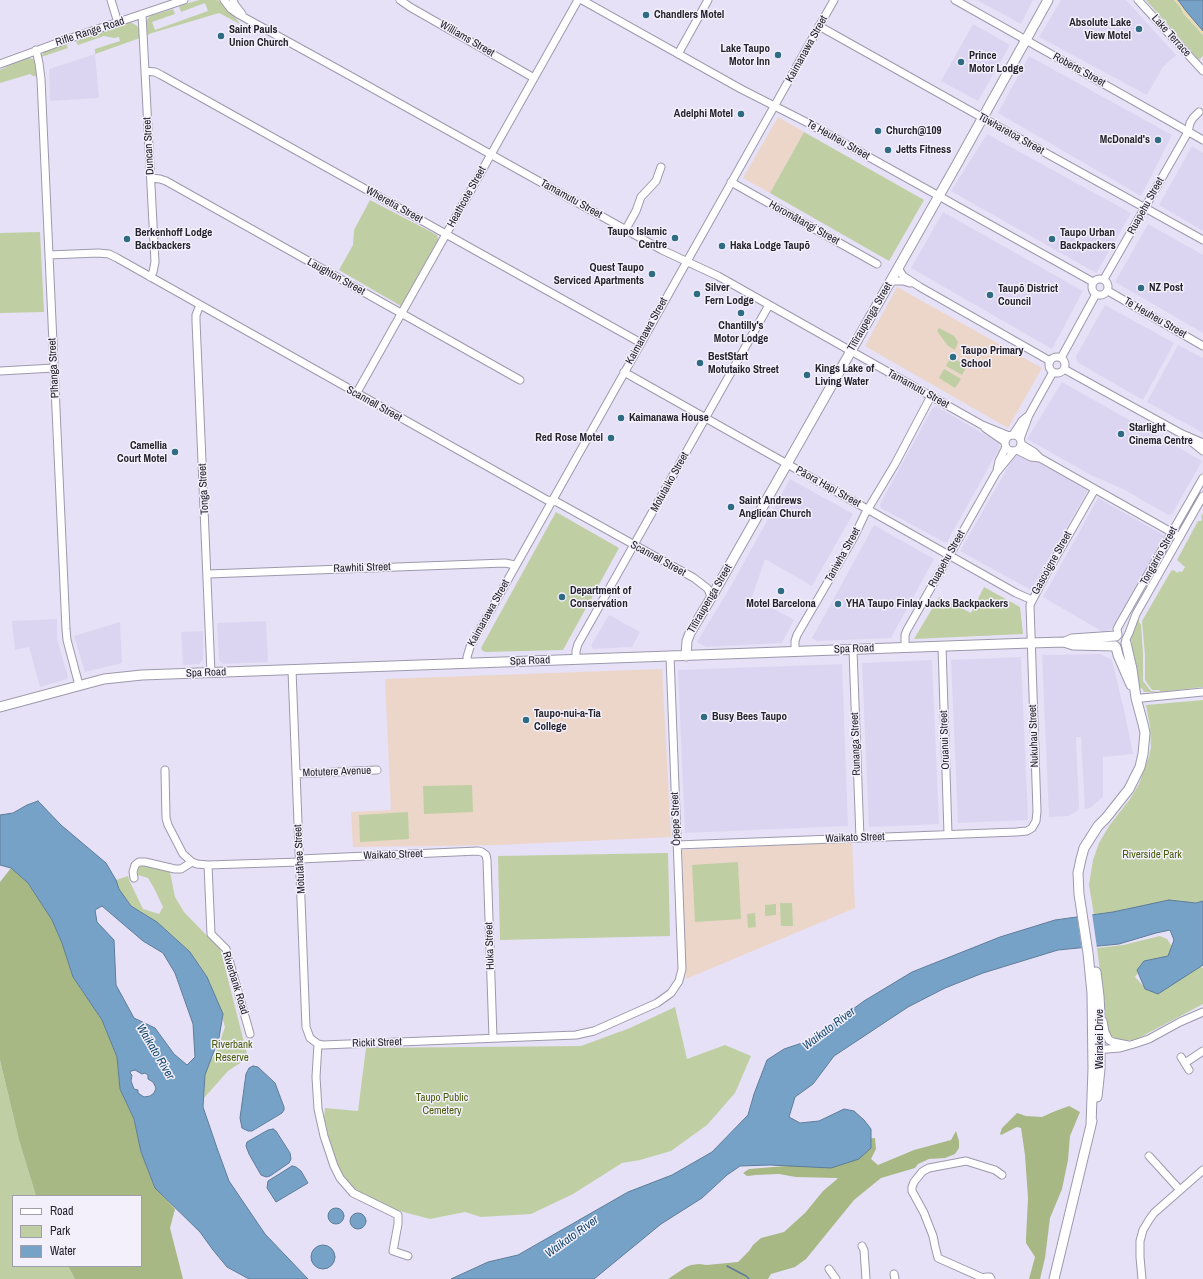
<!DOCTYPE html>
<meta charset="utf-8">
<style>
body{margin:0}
#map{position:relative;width:1203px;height:1279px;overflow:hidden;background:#e6e1f6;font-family:"Archivo Narrow",sans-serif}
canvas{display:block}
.legend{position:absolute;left:12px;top:1195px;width:130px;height:72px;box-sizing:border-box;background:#f3f0fc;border:1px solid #a09ea8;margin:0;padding:5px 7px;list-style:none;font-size:12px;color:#24222a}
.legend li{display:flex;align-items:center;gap:8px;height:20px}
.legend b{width:20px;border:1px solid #a09ea8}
</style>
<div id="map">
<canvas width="1203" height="1279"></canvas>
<ul class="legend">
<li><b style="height:5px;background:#fff"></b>Road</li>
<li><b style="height:11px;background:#bfcfa3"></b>Park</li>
<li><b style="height:11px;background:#77a2c8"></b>Water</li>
</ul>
</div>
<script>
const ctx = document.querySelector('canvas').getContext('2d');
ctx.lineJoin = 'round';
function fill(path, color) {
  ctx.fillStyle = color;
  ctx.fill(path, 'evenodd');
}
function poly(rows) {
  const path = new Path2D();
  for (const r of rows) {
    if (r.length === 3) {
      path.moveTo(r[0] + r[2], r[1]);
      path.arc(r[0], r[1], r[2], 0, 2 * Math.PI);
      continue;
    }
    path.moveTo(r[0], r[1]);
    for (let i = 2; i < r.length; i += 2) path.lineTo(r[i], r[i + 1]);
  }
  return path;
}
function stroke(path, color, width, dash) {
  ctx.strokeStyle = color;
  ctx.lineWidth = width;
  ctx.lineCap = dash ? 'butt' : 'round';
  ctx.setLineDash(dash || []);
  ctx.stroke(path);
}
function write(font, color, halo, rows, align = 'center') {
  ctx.font = font + ' "Archivo Narrow",sans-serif';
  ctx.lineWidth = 3;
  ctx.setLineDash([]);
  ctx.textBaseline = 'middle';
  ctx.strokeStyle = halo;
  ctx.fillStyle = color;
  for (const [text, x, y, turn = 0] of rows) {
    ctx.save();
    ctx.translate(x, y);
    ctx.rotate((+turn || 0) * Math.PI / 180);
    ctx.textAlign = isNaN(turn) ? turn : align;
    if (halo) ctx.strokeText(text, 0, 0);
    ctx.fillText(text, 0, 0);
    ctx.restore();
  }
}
const built = poly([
 [977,0,1033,0,1021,24],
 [1061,0,1126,0,1176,55,1163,67,1147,95,1039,37],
 [973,24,1010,45,978,101,941,81],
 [95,54,99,98,50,101,49,69],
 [1029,56,1172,135,1141,196,998,113],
 [987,134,1131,213,1097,272,1096,273,951,191],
 [1192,146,1203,153,1203,231,1159,205],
 [943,212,1083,291,1052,349,911,268],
 [1148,224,1203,255,1203,333,1115,282],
 [1105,305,1174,343,1143,400,1077,362,1076,356],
 [1178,345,1203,358,1203,433,1147,402],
 [1062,382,1202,461,1172,514,1168,515,1123,489,1091,475,1027,439],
 [936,406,999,443,1000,447,947,542,944,542,881,508,880,504,932,409],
 [1017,451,1088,490,1031,590,960,551],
 [790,479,853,514,812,586,765,559,752,597,794,620,782,643,706,647,697,642,731,586],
 [1098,498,1165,536,1115,628,1103,632,1043,597],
 [874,525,934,559,891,638,817,641,812,638],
 [609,615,640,632,632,647,593,649,591,645],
 [57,619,57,639,68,677,67,679,40,687,29,647,15,650,12,621],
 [266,621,268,662,223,664,219,660,217,623],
 [120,622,122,663,85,672,74,636],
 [203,631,203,660,199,664,183,665,181,632],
 [1100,654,1112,660,1124,710,1133,754,1103,757,1103,797,1090,808,1085,809,1081,737,1076,737,1079,807,1077,811,1069,816,1049,817,1042,655],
 [1021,657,1028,820,958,823,951,660],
 [932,660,939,824,869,827,862,663],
 [842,664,848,826,685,833,678,670]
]);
const education = poly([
 [778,117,804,132,770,193,743,178],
 [897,287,1042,368,1008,428,865,346],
 [662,669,671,837,499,845,353,847,351,812,391,810,385,679],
 [852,842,855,908,686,979,682,850]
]);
const green = poly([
 [199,0,216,0,222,1,240,24,219,13,152,33,147,35,146,21,150,16,173,9,175,14,152,22,155,30,208,11,205,3,181,12,179,6],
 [1146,0,1174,0,1181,8,1183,13,1203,35,1203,56,1199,60],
 [127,23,132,23,137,26,140,30,140,38,95,54,95,49,120,41,119,37,114,38,104,36,78,45,76,41],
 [66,44,68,48,41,57,45,50],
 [28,58,33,59,36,62,37,76,33,76,30,74,0,83,0,70,20,60],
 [804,132,924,200,889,261,770,193],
 [370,200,437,235,438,240,401,306,339,270,353,245,354,230],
 [40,232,44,312,0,313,0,233],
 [939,328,954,336,958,342,955,350,948,346,937,331],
 [951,357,967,366,962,375,946,366],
 [944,369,961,379,955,388,939,378],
 [556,512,619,548,563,650,485,652,482,650,481,648],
 [1203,513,1203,687,1161,692,1159,690,1152,690,1145,680,1145,655,1142,621,1171,571,1173,570,1178,573,1179,571,1182,572,1185,567,1177,560,1198,521,1201,521,1202,519,1201,517],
 [984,587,1020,607,1023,634,914,639,939,597,971,613],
 [1138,619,1139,620,1139,622,1141,625,1143,654,1143,681,1151,691,1159,692,1144,692,1142,688,1141,689,1138,683,1131,639,1132,633],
 [1203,700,1203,902,1176,904,1094,915,1089,885,1093,860,1099,843,1109,826,1130,799,1139,784,1149,756,1151,747,1150,726,1146,705],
 [472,785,473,812,424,814,423,786],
 [408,812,409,839,360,842,359,815],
 [668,853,670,936,500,940,498,856],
 [738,862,741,919,695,922,692,865],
 [141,865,170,872,175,897,184,912,214,943,219,944,248,1058,228,1071,204,1098,205,1067,215,1055,225,1027,215,995,202,969,190,952,157,922,131,906,119,889,116,880,128,876,129,880,143,909,159,914,163,907,154,888,148,878,138,875,138,867],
 [780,903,792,903,793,926,781,926],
 [776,904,776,915,765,916,765,905],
 [755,913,756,927,748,928,747,914],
 [1160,936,1167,939,1173,948,1166,960,1140,970,1135,977,1147,990,1193,963,1203,968,1203,1004,1135,1040,1116,1041,1109,1035,1104,1003,1097,948,1123,945],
 [675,1007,687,1059,725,1045,751,1056,735,1093,707,1125,671,1151,640,1160,622,1163,573,1194,531,1214,481,1217,465,1212,430,1219,381,1206,352,1187,337,1167,324,1118,325,1108,358,1111,366,1048,581,1046,630,1028],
 [0,1060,19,1140,36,1196,13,1196,13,1266,68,1266,75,1279,0,1279]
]);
const forest = poly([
 [11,868,28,883,52,920,62,943,73,977,102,1020,117,1057,120,1089,134,1119,141,1152,155,1188,175,1209,170,1228,183,1279,75,1279,68,1266,141,1266,141,1196,36,1196,19,1140,0,1060,0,882],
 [1069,1106,1080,1112,1070,1136,1068,1160,1062,1189,1050,1218,1045,1258,1040,1279,1029,1279,1035,1257,1026,1243,1026,1239,1028,1198,1025,1155,1021,1128,1017,1127,1001,1135,1000,1134,1002,1128,1017,1113,1026,1116,1042,1117,1053,1112],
 [956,1131,959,1141,959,1148,955,1154,945,1158,929,1159,918,1164,915,1168,881,1178,854,1200,806,1259,795,1267,771,1274,768,1279,668,1279,686,1267,691,1265,699,1264,707,1265,738,1262,749,1251,753,1245,761,1238,784,1232,805,1213,823,1191,836,1180,838,1178,796,1177,779,1174,756,1175,747,1176,743,1173,749,1169,835,1162,863,1139,875,1138,876,1149,871,1159,878,1165,914,1150,951,1140]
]);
const sand = poly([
 [1174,0,1178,0,1203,31,1203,35,1183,13,1181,8]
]);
const water = poly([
 [1178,0,1203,0,1203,31,1186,11,1178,0],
 [38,801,61,825,106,863,116,880,119,889,131,906,157,922,190,952,207,977,223,1014,219,1038,205,1075,203,1107,217,1148,229,1181,265,1234,308,1279,249,1279,227,1267,213,1250,200,1232,155,1188,141,1152,134,1119,120,1089,117,1057,102,1020,73,977,62,943,52,920,28,883,11,868,0,865,0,815,13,813,27,805,38,801],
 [102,906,143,941,163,953,175,973,193,1024,195,1057,187,1065,174,1054,155,1028,134,1018,116,985,114,940,97,922,95,910,102,906],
 [135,1070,142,1074,145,1073,148,1075,148,1079,153,1082,156,1088,154,1093,150,1096,144,1097,138,1093,138,1090,134,1089,131,1081,132,1075,130,1073,131,1071,135,1070],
 [1169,900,1196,903,1203,901,1203,965,1158,994,1145,989,1137,970,1144,961,1168,956,1174,940,1170,930,1156,933,1119,944,1058,950,983,973,945,988,908,1007,834,1056,813,1084,795,1097,789,1117,800,1123,819,1121,844,1109,854,1111,864,1120,871,1129,871,1148,859,1159,831,1168,770,1165,740,1166,727,1175,702,1198,661,1224,594,1279,451,1279,488,1262,518,1255,628,1192,672,1175,712,1152,748,1115,754,1094,767,1060,784,1049,802,1043,823,1031,864,1001,912,972,1000,937,1055,920,1113,912,1169,900],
 [253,1066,258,1067,275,1083,284,1107,284,1110,282,1113,252,1131,248,1131,242,1128,240,1118,246,1074,249,1068,253,1066],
 [273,1129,276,1131,290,1153,291,1159,289,1163,270,1176,266,1177,261,1175,249,1154,246,1146,247,1142,268,1130,273,1129],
 [292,1166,296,1167,301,1171,308,1183,276,1202,267,1188,268,1181,292,1166],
 [336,1216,8],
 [358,1221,8],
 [323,1257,12]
]);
const pier = poly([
 [1092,913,1097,948,1082,950,1077,915]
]);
const stream = poly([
 [727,1266,746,1276,749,1279]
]);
const minor = poly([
 [111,0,118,23],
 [224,0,231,9,238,14,345,73,662,250,718,276,982,425,1009,436],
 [233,0,235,5,242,14],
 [400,0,410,7,534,78],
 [582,0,741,89,808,123,1093,282],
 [955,0,1203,140],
 [1138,0,1203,71],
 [142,14,155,262,153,272,150,277],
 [819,26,1015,136,1203,240],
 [36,50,39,63,41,79,66,629,67,640,79,685],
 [678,54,708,0],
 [0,64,71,38,184,0],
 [145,71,155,72,161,75,641,343],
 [151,178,160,179,166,181,520,380],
 [731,182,877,264],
 [626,229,636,211,641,197,656,181,661,167],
 [49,255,98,253,109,254,117,258,547,500,557,502,694,578,707,588,709,591,711,598],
 [898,268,903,276,920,287,1050,361],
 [1100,287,8],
 [1104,279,1188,132,1190,123,1193,118,1199,112],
 [890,281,903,281,910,283],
 [1108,291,1203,346],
 [200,305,196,315,196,321,211,673],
 [1057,365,8],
 [1061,358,1096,294],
 [1064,369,1182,434,1203,443],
 [0,371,54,368],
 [624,372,954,558,1016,593,1032,600],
 [356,394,578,0],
 [985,428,1005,442],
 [1013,435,1022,421,1028,416],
 [1013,443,8],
 [1020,439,1029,415,1053,372],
 [1188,439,1203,451],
 [1021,444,1034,452,1040,458,1180,537],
 [1017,450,1031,457,1040,458],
 [997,471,999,461,1006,447],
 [208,574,505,563,515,565],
 [1118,635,1117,629,1119,625,1203,478],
 [1126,639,1129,633,1136,614,1203,496],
 [942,646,948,834],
 [905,648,905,635,907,630,996,473,1014,451],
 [853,650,860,838],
 [795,651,795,641,797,635,854,537,865,514,895,464,931,396],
 [576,660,576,651,578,644,769,305],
 [468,663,467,657,470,647,834,0],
 [292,670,306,1027,310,1038,318,1044,323,1045,576,1035,594,1031,657,1003,671,993,679,981,682,969,670,656],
 [1136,698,1142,698,1203,692],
 [165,770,166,818,168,825,183,854,192,862,197,864,208,865,300,862],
 [296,774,377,770],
 [677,845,1016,832,1027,831,1032,828,1036,821,1037,811,1030,605,1045,576,1095,489],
 [300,859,478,851,482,852,486,855,487,860,493,1038],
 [208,865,211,934,226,949,250,1034],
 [134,878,133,872,135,865,139,862,145,862,175,869,181,869,192,862],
 [1103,1021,1105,1032,1109,1040,1113,1042,1128,1045],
 [318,1044,316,1077,318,1109,324,1136,334,1166,340,1178,353,1193,398,1215,398,1224,393,1251,408,1256],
 [1095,1050,1120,1048,1134,1044,1149,1039,1180,1022,1203,1012],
 [1181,1057,1189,1070],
 [1185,1063,1203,1051],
 [1149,1156,1180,1190],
 [862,1246,864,1250,866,1279],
 [829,1269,836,1279],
 [894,1274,895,1279],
 [983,1278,938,1258,935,1246,933,1236,924,1213,912,1191,912,1187,914,1182,922,1172,925,1170,929,1168,966,1161,995,1170,1002,1175],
 [982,1279,986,1277,990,1277,991,1279],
 [1142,1279,1140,1257,1140,1241,1143,1230,1149,1220,1154,1213,1203,1170]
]);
const major = poly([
 [1065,642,1072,639,1116,636],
 [1116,647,1118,655,1131,685],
 [686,656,687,641,690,633,711,598,957,164,1048,0],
 [0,707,104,679,142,675,1030,643,1064,642,1073,645,1115,646],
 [1096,972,1099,996,1100,1015,1100,1069,1097,1097],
 [1091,1125,1093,1069,1092,993,1088,953,1079,894,1078,873,1081,859,1084,848,1098,826,1106,818,1129,789,1140,767,1143,754,1145,733,1143,724,1136,698,1132,669,1126,643],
 [1054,1279,1092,1121]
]);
const markers = [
 [646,15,4,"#2f6c83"],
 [1139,29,4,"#2f6c83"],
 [221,36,4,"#2f6c83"],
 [778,55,4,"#2f6c83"],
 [961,62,4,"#2f6c83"],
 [741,114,4,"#2f6c83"],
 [878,131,4,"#2f6c83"],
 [1158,140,4,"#2f6c83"],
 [888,150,4,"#2f6c83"],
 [675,238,4,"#2f6c83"],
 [127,239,4,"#2f6c83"],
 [1052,239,4,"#2f6c83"],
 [722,246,4,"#2f6c83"],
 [652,274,4,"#2f6c83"],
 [1141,288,4,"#2f6c83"],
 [697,294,4,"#2f6c83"],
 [990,295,4,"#2f6c83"],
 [741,313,4,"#2f6c83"],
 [953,357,4,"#2f6c83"],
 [700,363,4,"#2f6c83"],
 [807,375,4,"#2f6c83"],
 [621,418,4,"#2f6c83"],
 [1121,434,4,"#2f6c83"],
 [611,438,4,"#2f6c83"],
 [175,452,4,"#2f6c83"],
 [731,507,4,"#2f6c83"],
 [781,591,4,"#2f6c83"],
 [562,597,4,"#2f6c83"],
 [838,604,4,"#2f6c83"],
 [704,717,4,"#2f6c83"],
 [526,720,4,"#2f6c83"]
];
const poiNames = [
 ["Chandlers Motel",654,15],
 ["Absolute Lake",1131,23,"right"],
 ["View Motel",1131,36,"right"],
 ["Saint Pauls",229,30],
 ["Union Church",229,43],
 ["Lake Taupo",770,49,"right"],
 ["Motor Inn",770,62,"right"],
 ["Prince",969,56],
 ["Motor Lodge",969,69],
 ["Adelphi Motel",733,114,"right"],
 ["Church@109",886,131],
 ["McDonald's",1150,140,"right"],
 ["Jetts Fitness",896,150],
 ["Taupo Islamic",667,232,"right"],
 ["Centre",667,245,"right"],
 ["Berkenhoff Lodge",135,233],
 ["Backbackers",135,246],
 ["Taupo Urban",1060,233],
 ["Backpackers",1060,246],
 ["Haka Lodge Taupō",730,246],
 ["Quest Taupo",644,268,"right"],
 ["Serviced Apartments",644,281,"right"],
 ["Silver",705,288],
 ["Fern Lodge",705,301],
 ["NZ Post",1149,288],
 ["Taupō District",998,289],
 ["Council",998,302],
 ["Chantilly's",741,326,"center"],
 ["Motor Lodge",741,339,"center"],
 ["Taupo Primary",961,351],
 ["School",961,364],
 ["BestStart",708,357],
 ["Motutaiko Street",708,370],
 ["Kings Lake of",815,369],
 ["Living Water",815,382],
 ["Kaimanawa House",629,418],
 ["Starlight",1129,428],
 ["Cinema Centre",1129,441],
 ["Red Rose Motel",603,438,"right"],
 ["Camellia",167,446,"right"],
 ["Court Motel",167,459,"right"],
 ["Saint Andrews",739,501],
 ["Anglican Church",739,514],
 ["Department of",570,591],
 ["Conservation",570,604],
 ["Motel Barcelona",781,604,"center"],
 ["YHA Taupo Finlay Jacks Backpackers",846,604],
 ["Taupo-nui-a-Tia",534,714],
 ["College",534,727],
 ["Busy Bees Taupo",712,717]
];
const streetNames = [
 ["Rifle Range Road",90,32,-18],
 ["Lake Terrace",1171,36,48],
 ["Williams Street",467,39,30],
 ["Kaimanawa Street",807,49,-61],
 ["Roberts Street",1079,70,29],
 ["Tūwharetoa Street",1011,134,29],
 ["Te Heuheu Street",838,140,29],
 ["Duncan Street",149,146,-93],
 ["Heathcote Street",467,197,-61],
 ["Tamamutu Street",571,199,29],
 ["Wheretia Street",394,205,29],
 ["Ruapehu Street",1146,206,-61],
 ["Horomātangi Street",804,223,29],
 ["Laughton Street",336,277,29],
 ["Tītīraupenga Street",870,317,-60],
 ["Te Heuheu Street",1155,318,30],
 ["Kaimanawa Street",647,331,-61],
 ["Pīhanga Street",54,368,-93],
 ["Tamamutu Street",918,389,29],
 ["Scannell Street",374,404,29],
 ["Motutaiko Street",670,482,-61],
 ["Pāora Hapi Street",828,487,29],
 ["Tonga Street",204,489,-93],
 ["Taniwha Street",843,555,-61],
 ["Tongariro Street",1159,556,-61],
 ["Scannell Street",658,559,29],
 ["Ruapehu Street",947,559,-61],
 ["Gascoigne Street",1052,563,-61],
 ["Rawhiti Street",362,568,-2],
 ["Tītīraupenga Street",710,599,-60],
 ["Kaimanawa Street",489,613,-61],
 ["Spa Road",854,649,-2],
 ["Spa Road",530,661,-2],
 ["Spa Road",206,673,-2],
 ["Nukuhau Street",1034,736,-92],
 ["Oruanui Street",945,740,-92],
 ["Runanga Street",856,744,-92],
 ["Motutere Avenue",337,772,-2],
 ["Ōpepe Street",676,819,-92],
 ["Waikato Street",855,838,-2],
 ["Waikato Street",393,855,-2],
 ["Motutāhae Street",300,859,-93],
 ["Huka Street",490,946,-92],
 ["Riverbank Road",235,983,73],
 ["Wairakei Drive",1100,1039,-90],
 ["Rickit Street",377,1043,-2]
];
const parkNames = [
 ["Riverside Park",1152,855],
 ["Riverbank",232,1045],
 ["Reserve",232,1058],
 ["Taupo Public",442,1098],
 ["Cemetery",442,1111]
];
const waterNames = [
 ["Waikato River",829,1029,-37],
 ["Waikato River",155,1052,59],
 ["Waikato River",572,1237,-36]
];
fill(built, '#dcd5f1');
fill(education, '#ecd6ca');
fill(green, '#bfcfa3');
fill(forest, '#a7b884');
fill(sand, '#e5dbb6');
fill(water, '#77a2c8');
stroke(water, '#5e7c99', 1);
fill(pier, '#e6e1f6');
stroke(stream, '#5e7c99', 1.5);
stroke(minor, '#9d99ac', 9);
stroke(major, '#9d99ac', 11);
stroke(minor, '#fff', 7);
stroke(major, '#fff', 9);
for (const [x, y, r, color] of markers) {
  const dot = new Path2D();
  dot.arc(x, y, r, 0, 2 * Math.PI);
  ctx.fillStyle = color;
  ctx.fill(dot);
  stroke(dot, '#f3f0fc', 1.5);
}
write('bold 11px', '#24222a', '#f3f0fc', poiNames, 'left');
write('11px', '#24222a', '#f3f0fc', streetNames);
write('11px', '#495d0c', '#f3f0fc', parkNames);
write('italic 12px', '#17486e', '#f3f0fc', waterNames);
</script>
